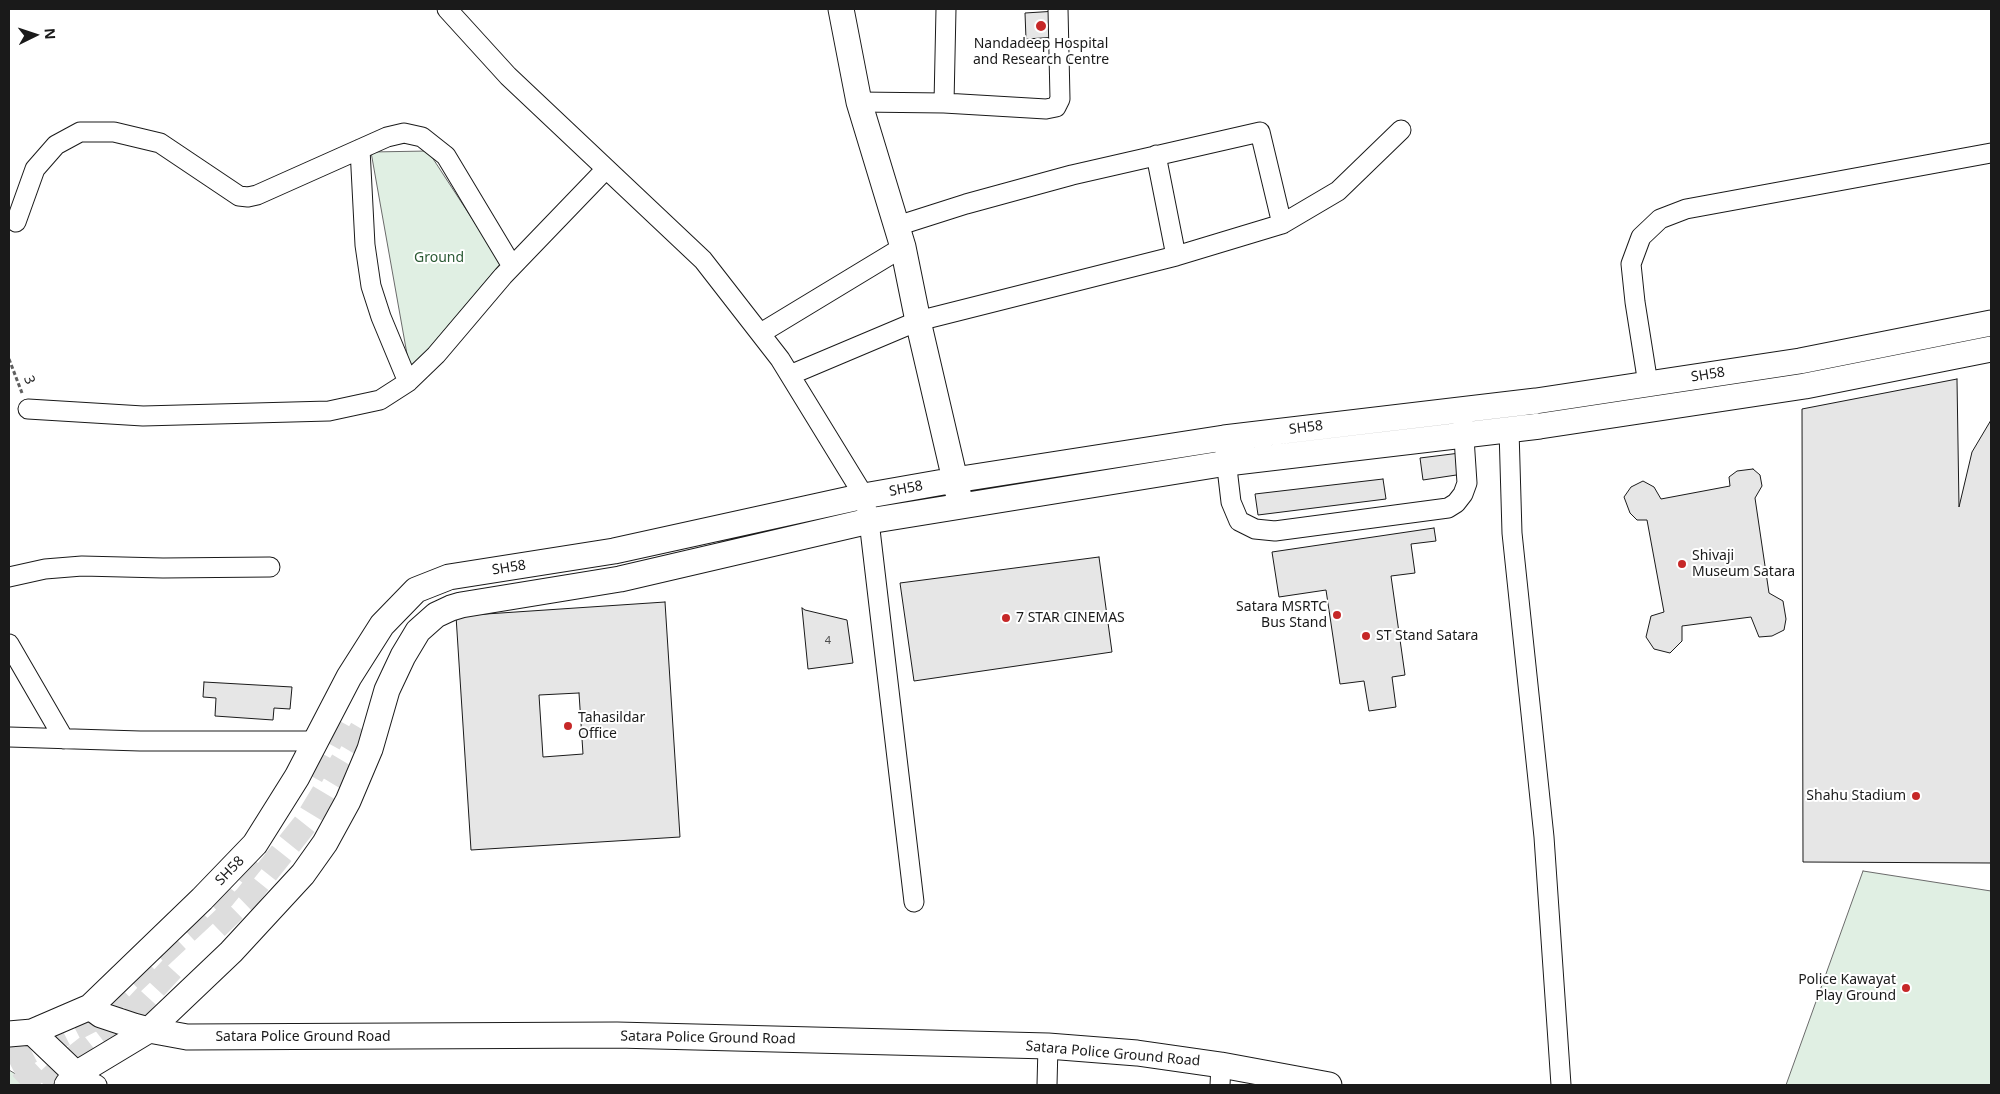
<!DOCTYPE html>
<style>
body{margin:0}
#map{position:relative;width:2000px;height:1094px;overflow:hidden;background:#fff;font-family:"Noto Sans",sans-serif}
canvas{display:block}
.frame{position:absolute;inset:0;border:10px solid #1a1a1a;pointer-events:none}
.north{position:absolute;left:10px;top:10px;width:50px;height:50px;-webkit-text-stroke:4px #fff;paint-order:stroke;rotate:86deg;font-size:14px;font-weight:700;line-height:20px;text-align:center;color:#1a1a1a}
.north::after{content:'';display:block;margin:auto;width:18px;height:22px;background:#1a1a1a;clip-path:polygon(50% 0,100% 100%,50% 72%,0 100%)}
</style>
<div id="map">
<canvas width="2000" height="1094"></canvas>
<div class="frame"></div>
<div class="north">N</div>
</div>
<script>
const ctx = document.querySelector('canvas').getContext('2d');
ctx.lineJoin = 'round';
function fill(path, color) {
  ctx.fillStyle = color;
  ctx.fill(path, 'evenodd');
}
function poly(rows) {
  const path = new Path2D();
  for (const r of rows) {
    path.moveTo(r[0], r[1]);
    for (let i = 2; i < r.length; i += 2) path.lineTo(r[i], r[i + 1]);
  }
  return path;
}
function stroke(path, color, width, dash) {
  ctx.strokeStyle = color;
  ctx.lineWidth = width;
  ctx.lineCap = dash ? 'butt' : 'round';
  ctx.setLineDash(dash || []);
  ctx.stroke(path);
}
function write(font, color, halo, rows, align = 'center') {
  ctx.font = font + ' "Noto Sans",sans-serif';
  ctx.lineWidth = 4;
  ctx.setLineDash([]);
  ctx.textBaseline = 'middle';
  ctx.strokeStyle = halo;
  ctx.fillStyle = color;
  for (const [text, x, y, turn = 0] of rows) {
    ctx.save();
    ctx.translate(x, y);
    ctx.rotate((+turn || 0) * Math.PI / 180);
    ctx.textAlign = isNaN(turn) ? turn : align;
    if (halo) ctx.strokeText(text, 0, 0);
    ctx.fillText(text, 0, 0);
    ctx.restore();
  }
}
const green = poly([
 [428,151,501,263,410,371,371,152,428,151],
 [1863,871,1991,891,1991,1085,1786,1085,1863,871],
 [9,1070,19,1076,26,1085,9,1085,9,1070]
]);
const building = poly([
 [1057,11,1058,37,1026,39,1025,13,1057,11],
 [1957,379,1959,507,1972,452,1991,420,1991,863,1803,862,1802,409,1957,379],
 [1460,453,1463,474,1423,480,1420,458,1460,453],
 [1753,469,1760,475,1762,486,1755,498,1769,593,1783,601,1786,619,1784,630,1772,636,1759,637,1751,617,1682,626,1682,641,1670,653,1654,649,1646,637,1651,616,1664,612,1647,520,1637,520,1630,513,1624,497,1631,487,1643,481,1654,487,1661,499,1730,486,1729,477,1737,471,1753,469],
 [1383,479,1386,499,1258,515,1255,494,1383,479],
 [1434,528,1436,541,1411,544,1415,573,1391,576,1405,675,1392,677,1396,707,1369,711,1364,681,1340,684,1326,590,1279,597,1272,552,1434,528],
 [1099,557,1112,652,914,681,900,583,1099,557],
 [665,602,680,837,471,850,456,616,665,602],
 [802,608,805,610,847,620,853,663,808,669,802,608],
 [204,682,292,687,290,709,274,708,273,720,215,716,216,698,203,697,204,682],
 [579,693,583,754,543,757,539,695,579,693]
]);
const majorTunnel = poly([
 [311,776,343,717],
 [216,927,246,898,305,824,362,729],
 [9,1062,93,1019,223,897,257,855],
 [21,1085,52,1056],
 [44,1085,65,1065,131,1013,177,963]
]);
const path = poly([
 [9,359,22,393]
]);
const minor = poly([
 [447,9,508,76,703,260,780,359,864,496,869,521,914,902],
 [859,102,944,103,1046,109,1056,107,1060,99,1058,9],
 [944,103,946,9],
 [360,149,365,245,371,286,381,317,408,382],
 [1156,155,1176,256],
 [16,222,35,169,56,145,80,132,114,132,160,143,239,196,248,197,257,195,387,137,404,133,422,137,446,156,512,266],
 [897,226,966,204,1072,175,1260,132,1282,224],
 [761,333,903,247],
 [790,375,918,321,1176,256,1282,224,1338,191,1401,130],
 [1648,384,1635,302,1631,264,1641,237,1660,219,1686,209,1991,153],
 [28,409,143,416,329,411,380,400,408,382,436,355,503,276,606,169],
 [1509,430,1512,533,1544,837,1561,1085],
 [1225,451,1231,502,1239,521,1255,529,1275,531,1448,508,1456,503,1463,494,1467,483,1463,423],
 [9,577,45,569,82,566,163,568,270,567],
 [9,644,64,739],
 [9,737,140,741,315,741],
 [76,1074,97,1085],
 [1047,1085,1048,1046],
 [1220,1085,1221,1065]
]);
const major = poly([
 [841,9,859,102,903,247,918,321,959,497],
 [90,1007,101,1015,134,1026,149,1030,187,1037,617,1035,1048,1046,1137,1053,1221,1065,1329,1085],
 [32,1032,90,1007,202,899,255,844,297,777,349,677,382,625,416,590,449,577,614,551,864,496,955,480,1224,438,1536,401,1648,384,1800,361,1991,323],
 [9,1034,32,1032,76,1074,67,1085],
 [76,1074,149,1030,231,952,303,874,325,843,348,801,370,749,387,690,403,656,418,631,436,615,451,608,461,605,620,579,869,521,1227,463,1540,426,1805,386,1991,349]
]);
const markers = [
 [1041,26,6,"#c62828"],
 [1682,564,5,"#c62828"],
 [1337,615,5,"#c62828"],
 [1006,618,5,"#c62828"],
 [1366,636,5,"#c62828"],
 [568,726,5,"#c62828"],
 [1916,796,5,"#c62828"],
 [1906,988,5,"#c62828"]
];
const numberNames = [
 ["4",828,641]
];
const poiNames = [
 ["Nandadeep Hospital",1041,44,"center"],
 ["and Research Centre",1041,60,"center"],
 ["Shivaji",1692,556],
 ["Museum Satara",1692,572],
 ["Satara MSRTC",1327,607,"right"],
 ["Bus Stand",1327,623,"right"],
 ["7 STAR CINEMAS",1016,618],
 ["ST Stand Satara",1376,636],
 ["Tahasildar",578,718],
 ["Office",578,734],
 ["Shahu Stadium",1906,796,"right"],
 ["Police Kawayat",1896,980,"right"],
 ["Play Ground",1896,996,"right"]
];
const parkNames = [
 ["Ground",439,258]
];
const streetNames = [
 ["SH58",1708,375,-9],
 ["3",29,380,69],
 ["SH58",1306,428,-7],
 ["SH58",906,489,-10],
 ["SH58",509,568,-9],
 ["SH58",230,871,-46],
 ["Satara Police Ground Road",303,1037],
 ["Satara Police Ground Road",708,1038,1],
 ["Satara Police Ground Road",1113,1054,5]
];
fill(green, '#e0efe3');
stroke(green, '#6a6a6a', 1);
fill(building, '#e6e6e6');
stroke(building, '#1a1a1a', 1);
stroke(majorTunnel, '#ddd', 25, [25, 12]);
stroke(minor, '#1a1a1a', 21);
stroke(major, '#1a1a1a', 27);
stroke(path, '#5f5f5f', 3, [4, 2.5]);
stroke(minor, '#fff', 19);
stroke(major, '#fff', 25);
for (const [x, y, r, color] of markers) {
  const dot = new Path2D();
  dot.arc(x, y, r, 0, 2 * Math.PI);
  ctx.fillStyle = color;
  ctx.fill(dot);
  stroke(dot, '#fff', 2);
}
write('11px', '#4d4d4d', null, numberNames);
write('14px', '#1a1a1a', '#fff', poiNames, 'left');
write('14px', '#2b5a34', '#fff', parkNames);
write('14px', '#1a1a1a', '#fff', streetNames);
</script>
